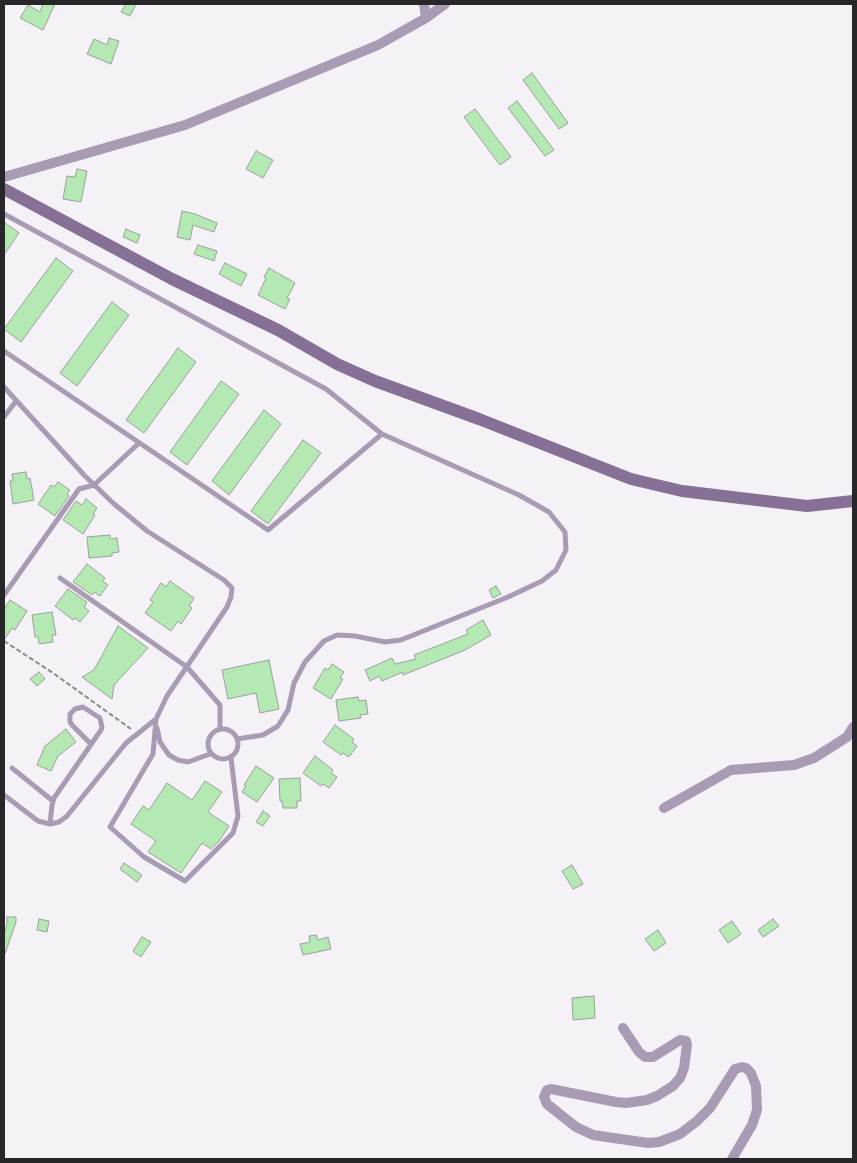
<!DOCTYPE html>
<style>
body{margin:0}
#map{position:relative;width:857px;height:1163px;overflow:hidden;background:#f5f2f7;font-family:"Asap Condensed",sans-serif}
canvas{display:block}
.frame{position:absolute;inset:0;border:5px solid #272628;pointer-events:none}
</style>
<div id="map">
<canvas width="857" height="1163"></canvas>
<div class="frame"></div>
</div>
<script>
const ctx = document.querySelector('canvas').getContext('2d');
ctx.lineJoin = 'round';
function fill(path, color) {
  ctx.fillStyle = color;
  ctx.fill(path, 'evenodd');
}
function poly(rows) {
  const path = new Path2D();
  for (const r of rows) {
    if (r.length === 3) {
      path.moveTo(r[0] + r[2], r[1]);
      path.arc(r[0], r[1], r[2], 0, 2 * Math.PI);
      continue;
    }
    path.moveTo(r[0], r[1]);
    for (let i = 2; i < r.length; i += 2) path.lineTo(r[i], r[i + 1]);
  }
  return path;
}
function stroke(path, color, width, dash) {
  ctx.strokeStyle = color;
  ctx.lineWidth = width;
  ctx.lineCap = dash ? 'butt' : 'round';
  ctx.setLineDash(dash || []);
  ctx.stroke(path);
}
const building = poly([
 [43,4,55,4,43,30,20,18,28,5,40,12,43,4],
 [126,4,136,4,130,16,121,12,126,4],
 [109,38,119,41,111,64,87,54,94,39,107,45,109,38],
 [532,73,568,123,559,129,523,80,532,73],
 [517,101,554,150,545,156,508,108,517,101],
 [475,109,511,157,500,165,464,117,475,109],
 [256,151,273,160,263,178,246,169,256,151],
 [77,169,87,171,81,202,63,199,67,176,75,177,77,169],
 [182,211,195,214,217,223,214,232,193,225,190,240,177,237,182,211],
 [4,222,19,233,4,255,4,222],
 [126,229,140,235,137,243,123,237,126,229],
 [198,245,217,251,214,261,194,254,198,245],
 [56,258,73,271,21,342,4,329,56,258],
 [225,263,247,274,241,286,219,274,225,263],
 [269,268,295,283,287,298,290,299,285,309,258,295,266,278,264,277,269,268],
 [112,302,129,315,77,386,60,373,112,302],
 [178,348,196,362,144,433,126,420,178,348],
 [221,381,239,394,187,465,170,452,221,381],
 [264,410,281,424,229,495,212,481,264,410],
 [303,440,321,453,268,524,251,511,303,440],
 [26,472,27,479,30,478,34,500,13,504,10,481,13,481,12,474,26,472],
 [58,482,70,490,67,494,69,496,55,516,38,504,51,485,54,487,58,482],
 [86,499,97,508,93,514,95,515,83,534,63,520,76,501,82,505,86,499],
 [110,535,110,539,117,538,119,552,112,553,112,556,89,558,87,537,110,535],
 [87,564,105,578,103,581,108,585,100,596,94,592,92,595,73,582,87,564],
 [170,581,194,598,189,606,192,608,181,624,178,621,171,631,145,613,153,602,150,600,161,583,166,587,170,581],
 [496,586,501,594,493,598,489,590,496,586],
 [68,589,87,602,84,607,89,611,80,622,75,618,73,620,55,606,68,589],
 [10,600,27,611,15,630,12,628,4,640,4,609,10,600],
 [52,612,56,635,52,635,53,642,39,644,38,637,35,637,32,615,52,612],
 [483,620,491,635,465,650,403,675,403,672,382,681,379,676,370,681,365,670,392,658,395,664,416,659,414,655,468,634,466,630,483,620],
 [118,626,148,648,114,685,112,699,82,677,94,670,118,626],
 [269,660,279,709,260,713,256,693,228,699,222,670,269,660],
 [332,664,344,672,340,678,343,679,331,699,313,688,325,668,328,670,332,664],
 [39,672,45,679,37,686,30,679,39,672],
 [358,697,359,701,366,700,368,714,360,715,361,718,339,721,336,700,358,697],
 [335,725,354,739,352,742,357,746,349,757,343,753,341,755,323,742,335,725],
 [66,729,76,742,58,756,51,771,37,765,45,746,66,729],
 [315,756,333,770,331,773,337,777,329,788,323,784,321,786,303,773,315,756],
 [256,766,274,778,257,802,242,792,246,786,244,785,256,766],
 [300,778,301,801,297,801,297,808,283,808,282,801,280,801,279,779,300,778],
 [205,781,222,792,208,812,229,826,220,840,211,849,202,843,181,873,148,852,156,841,131,824,143,806,149,810,167,783,192,800,205,781],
 [263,811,270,816,263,826,256,822,263,811],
 [124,863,142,875,137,882,120,869,124,863],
 [572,865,583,884,573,889,562,871,572,865],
 [7,917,16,917,16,922,5,954,4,953,4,934,7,924,7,917],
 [39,919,49,921,47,932,37,930,39,919],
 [773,919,779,926,763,937,758,930,773,919],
 [732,921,741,934,728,943,719,930,732,921],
 [658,930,666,943,654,951,645,939,658,930],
 [316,935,318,940,328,937,331,949,303,955,300,944,310,942,309,936,316,935],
 [142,937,151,942,141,957,133,951,142,937],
 [594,996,595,1018,573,1020,572,998,594,996]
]);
const path = poly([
 [4,641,53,673,131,729]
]);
const lane = poly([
 [4,214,326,389,382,434,519,495,549,512,565,532,566,550,556,570,542,581,508,597,401,640,385,642,355,636,337,635,324,641,305,662,294,683,288,710,278,726,263,735,237,739],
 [4,351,268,530,382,434],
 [4,387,84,475,113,503,147,531,224,580,232,588,231,597,227,607,167,696,156,719,126,743,67,816,59,822,50,824,38,821,4,795],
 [4,417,16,401],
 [60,578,187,667,220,705,220,729],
 [4,595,79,489,94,485,139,443],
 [156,719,153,754,110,827,144,857,185,881,233,833,238,816,231,758],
 [157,728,160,742,169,755,178,760,188,762,210,754],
 [223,744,15],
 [12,768,53,801],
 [50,824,52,805,54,798,101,730,102,727,100,718,83,707,75,709,70,714,70,722,72,725,91,744]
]);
const street = poly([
 [424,4,426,18],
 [4,177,185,125,378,45,426,18,445,4],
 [664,808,731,770,794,765,814,758,847,737,853,727],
 [623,1028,639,1052,645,1057,653,1057,680,1040,686,1041,687,1045,684,1068,680,1078,673,1086,657,1096,647,1100,626,1103,616,1102,551,1089,547,1090,544,1097,547,1104,576,1127,593,1135,648,1143,659,1142,680,1134,697,1121,710,1108,735,1069,742,1067,746,1068,751,1073,756,1086,757,1110,752,1125,732,1159]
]);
const secondary = poly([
 [4,189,172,279,278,330,337,364,375,381,479,419,631,479,682,491,807,506,853,501]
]);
fill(building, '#b4e9b4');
stroke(building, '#9b9f9b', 1);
stroke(path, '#8d8b8e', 2, [5, 2.5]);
stroke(lane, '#aa9bb4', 5);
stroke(street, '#aa9bb4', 10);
stroke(secondary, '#877095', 12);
</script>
